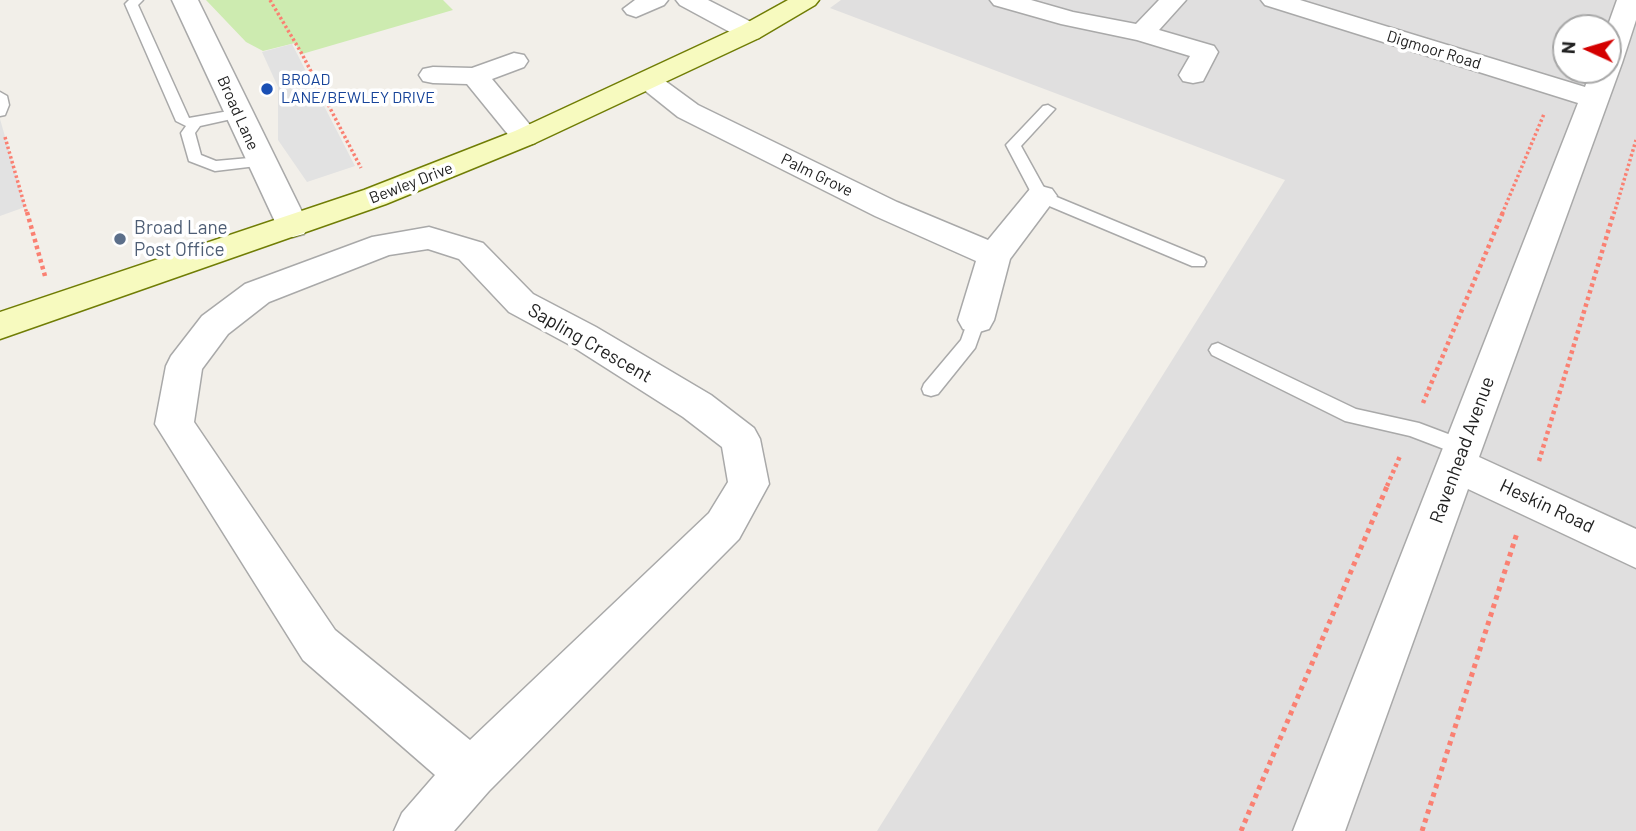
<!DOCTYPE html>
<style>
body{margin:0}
#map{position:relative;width:1636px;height:831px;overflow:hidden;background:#f2efe9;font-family:Barlow,sans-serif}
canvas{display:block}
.north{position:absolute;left:1552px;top:14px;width:70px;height:70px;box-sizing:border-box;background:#fff;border:2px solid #a7a7a7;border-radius:50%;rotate:274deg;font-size:19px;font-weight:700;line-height:28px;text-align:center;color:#222}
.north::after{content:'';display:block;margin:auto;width:24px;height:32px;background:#d40000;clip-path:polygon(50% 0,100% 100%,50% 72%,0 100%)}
</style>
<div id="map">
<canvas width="1636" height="831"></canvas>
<div class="north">N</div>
</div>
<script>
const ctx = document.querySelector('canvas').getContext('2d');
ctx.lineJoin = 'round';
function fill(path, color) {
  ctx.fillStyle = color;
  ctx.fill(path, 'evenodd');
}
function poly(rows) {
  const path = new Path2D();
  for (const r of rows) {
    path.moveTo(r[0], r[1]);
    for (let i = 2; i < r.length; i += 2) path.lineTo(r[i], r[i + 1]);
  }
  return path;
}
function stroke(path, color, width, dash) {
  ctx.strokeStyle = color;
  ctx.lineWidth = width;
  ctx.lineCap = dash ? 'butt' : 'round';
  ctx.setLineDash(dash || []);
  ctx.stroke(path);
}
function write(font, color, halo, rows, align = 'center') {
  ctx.font = font + ' Barlow,sans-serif';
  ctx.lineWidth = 7;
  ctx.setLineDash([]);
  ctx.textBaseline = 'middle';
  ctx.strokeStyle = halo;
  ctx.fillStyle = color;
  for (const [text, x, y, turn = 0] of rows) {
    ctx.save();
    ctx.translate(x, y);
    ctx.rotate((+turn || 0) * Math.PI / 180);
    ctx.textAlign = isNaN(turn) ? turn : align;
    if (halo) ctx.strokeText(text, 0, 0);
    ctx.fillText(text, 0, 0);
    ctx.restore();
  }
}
const residential = poly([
 [841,0,1636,0,1636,831,877,831,1285,180,830,8],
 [1566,28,1608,28,1608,70,1566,70]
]);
const grass = poly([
 [206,0,443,0,453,10,302,54,295,43,263,51,246,42]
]);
const parking = poly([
 [292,44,355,166,307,182,278,140,278,87,262,52],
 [0,119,25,207,0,216]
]);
const pathFar2 = poly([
 [270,0,302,54,361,168],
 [5,137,27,214],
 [1502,214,1544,114],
 [1614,214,1636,140]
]);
const pathFar1 = poly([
 [27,212,45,276],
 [1423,403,1503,212],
 [1539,461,1614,212],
 [1387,486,1400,456]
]);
const path = poly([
 [1241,831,1388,484],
 [1422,831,1517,533]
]);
const lane = poly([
 [129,0,143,0,138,5,189,118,240,109,247,113,245,116,200,126,195,133,201,155,216,161,260,157,265,159,268,162,265,165,215,171,189,161,181,133,186,126,176,121,125,4,129,0],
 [0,92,7,96,9,105,5,115,0,116,0,92],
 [1048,105,1055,109,1021,146,1047,193,1204,258,1206,262,1204,266,1192,266,1035,200,1006,145,1043,106,1048,105],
 [976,313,982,315,985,320,975,348,938,394,931,396,924,394,922,389,924,384,961,340,970,315,976,313],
 [1218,343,1356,409,1419,423,1472,443,1475,449,1472,455,1465,457,1410,436,1345,421,1212,355,1209,350,1212,345,1218,343]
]);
const street = poly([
 [172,0,198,0,309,226,304,234,293,237,282,234,277,226,172,0],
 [635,0,668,0,664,5,636,17,627,14,623,9,635,0],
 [676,0,708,0,759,26,763,32,759,38,750,40,741,38,680,5,676,0],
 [990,0,1031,0,1073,12,1136,24,1159,0,1186,0,1159,30,1214,46,1218,52,1203,81,1193,83,1183,81,1179,75,1190,56,1137,40,1061,24,994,5,990,0],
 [1261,0,1300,0,1585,87,1591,70,1608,70,1607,28,1617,0,1636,0,1636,20,1622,63,1479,457,1636,529,1636,568,1468,489,1345,831,1293,831,1578,103,1265,5,1261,0],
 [514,53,524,55,528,61,524,67,492,79,540,137,535,143,525,146,515,143,467,84,433,83,423,81,419,75,423,69,433,67,472,68,514,53],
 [647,73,657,75,698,105,897,202,988,240,1030,189,1041,186,1052,189,1057,196,1010,259,994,320,989,329,976,333,963,329,958,320,976,261,875,216,678,117,633,81,637,75,647,73],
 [429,227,483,243,533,294,596,327,711,395,754,428,760,439,769,484,739,539,489,791,454,831,394,831,402,813,435,775,303,660,155,424,166,366,171,356,202,316,245,284,372,237,429,227],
 [428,249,459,259,509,312,570,345,683,417,722,447,728,482,709,513,470,740,335,630,194,422,202,369,228,334,269,302,389,255,428,249]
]);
const secondary = poly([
 [788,0,819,0,815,5,759,38,535,143,386,204,0,339,0,312,364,190,515,131,741,26,788,0]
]);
const markers = [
 [267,89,7,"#1a4fb4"],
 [120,239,7,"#5c6f8a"]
];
const farStreetnames = [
 ["Digmoor Road",1434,50,17],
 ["Broad Lane",238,113,66],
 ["Palm Grove",817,175,26],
 ["Bewley Drive",411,183,-21]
];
const farTransitnames = [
 ["BROAD",281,80],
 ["LANE/BEWLEY DRIVE",281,98]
];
const serviceNames = [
 ["Broad Lane",134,228],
 ["Post Office",134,250]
];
const streetNames = [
 ["Sapling Crescent",590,343,30],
 ["Ravenhead Avenue",1462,450,-70],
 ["Heskin Road",1547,506,25]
];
fill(residential, '#e0dfdf');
fill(grass, '#cdebb0');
fill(parking, '#e2e2e2');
stroke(lane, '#a9a9a9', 3);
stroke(street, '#a9a9a9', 3);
stroke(secondary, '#707d05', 3);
stroke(pathFar2, '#fa8072', 3.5, [2.5, 2.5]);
stroke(pathFar1, '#fa8072', 4.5, [3.5, 3.5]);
stroke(path, '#fa8072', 5, [4.5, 4.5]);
fill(lane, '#fff');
fill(street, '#fff');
fill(secondary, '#f7fabf');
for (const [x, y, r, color] of markers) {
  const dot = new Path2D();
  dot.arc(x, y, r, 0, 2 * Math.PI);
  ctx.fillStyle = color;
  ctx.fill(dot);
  stroke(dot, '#fff', 2.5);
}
write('16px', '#222', '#fff', farStreetnames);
write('16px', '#164399', '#fff', farTransitnames, 'left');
write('19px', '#4e5e75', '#fff', serviceNames, 'left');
write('19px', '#222', '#fff', streetNames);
</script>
